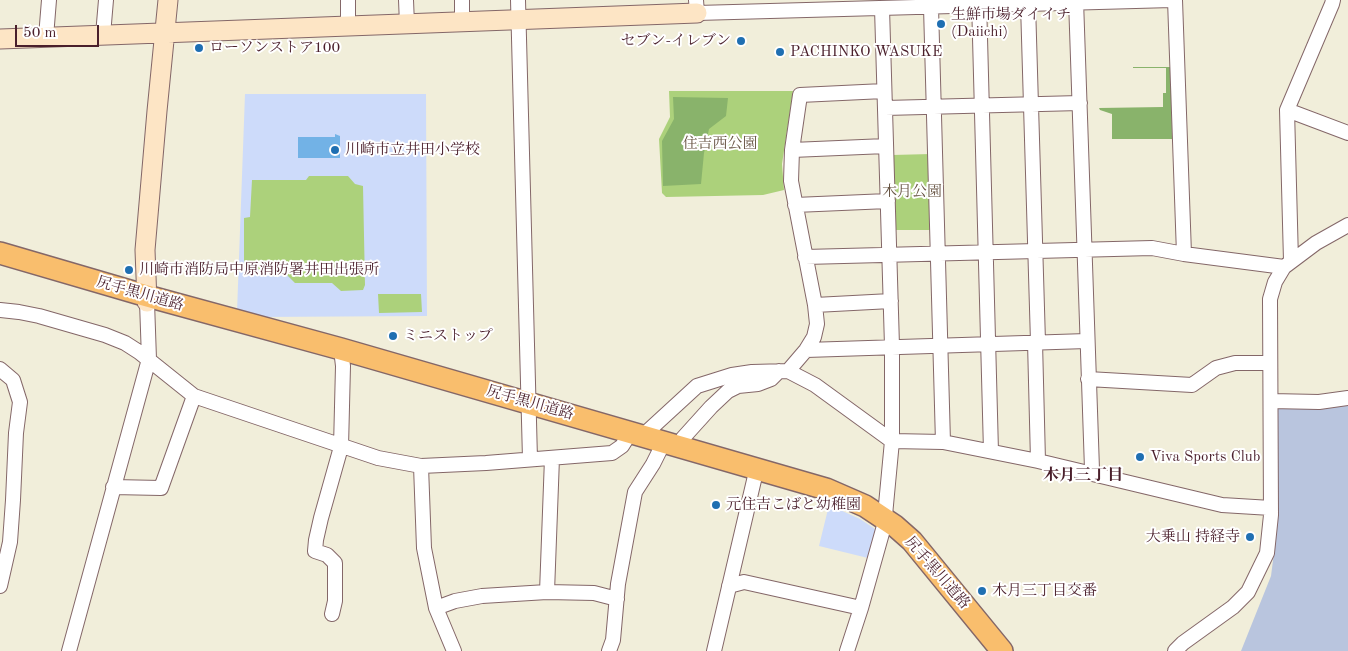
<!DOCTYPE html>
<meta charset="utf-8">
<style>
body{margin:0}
#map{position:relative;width:1348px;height:651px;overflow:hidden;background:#f1eeda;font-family:"Old Standard TT",serif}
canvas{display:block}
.scale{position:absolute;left:15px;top:25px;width:84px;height:22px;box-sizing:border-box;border:2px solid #4a1f2b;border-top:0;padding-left:6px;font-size:15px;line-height:18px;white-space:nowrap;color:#4a1f2b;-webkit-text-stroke:4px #fff;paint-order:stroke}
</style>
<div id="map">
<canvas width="1348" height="651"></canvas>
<div class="scale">50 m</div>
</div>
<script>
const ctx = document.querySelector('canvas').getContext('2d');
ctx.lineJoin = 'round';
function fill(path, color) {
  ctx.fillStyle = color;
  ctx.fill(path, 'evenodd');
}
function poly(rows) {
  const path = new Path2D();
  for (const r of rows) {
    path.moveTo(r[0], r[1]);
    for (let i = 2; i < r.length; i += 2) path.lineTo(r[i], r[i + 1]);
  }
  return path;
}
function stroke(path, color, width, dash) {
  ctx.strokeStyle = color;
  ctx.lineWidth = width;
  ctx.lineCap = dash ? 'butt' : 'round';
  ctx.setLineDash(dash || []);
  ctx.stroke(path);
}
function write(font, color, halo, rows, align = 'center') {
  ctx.font = font + ' "Old Standard TT","Noto Serif JP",serif';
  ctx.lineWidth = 4;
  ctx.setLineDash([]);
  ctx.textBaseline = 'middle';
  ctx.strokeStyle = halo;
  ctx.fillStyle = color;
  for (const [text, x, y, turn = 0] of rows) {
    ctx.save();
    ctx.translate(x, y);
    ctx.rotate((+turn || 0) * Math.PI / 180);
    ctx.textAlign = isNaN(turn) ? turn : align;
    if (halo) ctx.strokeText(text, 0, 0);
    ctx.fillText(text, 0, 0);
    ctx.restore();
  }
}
const built = poly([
 [245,94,426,94,427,316,256,317,237,312],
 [829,505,860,519,878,531,872,559,819,546]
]);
const industrial = poly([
 [1348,401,1348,651,1241,651,1271,576,1276,537,1274,407]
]);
const green = poly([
 [669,91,793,91,782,164,784,190,763,195,666,197,662,193,659,139,670,117],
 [931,154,933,230,893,230,892,155],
 [309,176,348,176,355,184,363,186,365,285,363,290,341,291,332,283,295,283,283,271,261,272,257,268,244,268,244,218,250,217,252,180,306,180],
 [378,294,421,294,422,312,379,313]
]);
const forest = poly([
 [1133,67,1171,67,1172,139,1112,139,1112,114,1100,110,1099,108,1163,107,1163,93,1166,93,1166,68,1133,68],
 [673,97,728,98,726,116,709,129,704,153,701,184,663,186,662,141,674,119]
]);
const water = poly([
 [335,134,340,136,340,158,298,158,298,137,335,137]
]);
const street = poly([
 [406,0,407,24],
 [462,0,462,22],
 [518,0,530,459],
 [696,0,697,13,1172,0],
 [979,0,991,451],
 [1076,0,1092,469,1091,474],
 [1175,0,1184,254],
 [1028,4,1038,342],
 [931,7,943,442],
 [348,26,348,0],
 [103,35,106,0],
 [46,37,49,0],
 [885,108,1080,103],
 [1287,110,1348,133],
 [792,150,886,146],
 [795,205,888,201],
 [805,257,1152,248,1184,254,1284,267],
 [1291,261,1287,110,1332,4,1333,0],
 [815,305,891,301],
 [0,310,19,312,39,316,105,335,125,343,139,352,194,396,378,458,421,466,486,463,612,453,622,446,627,438],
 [1035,342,1038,461],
 [806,350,1087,341],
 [0,369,13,380,20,402,16,433,13,500,10,542,0,586],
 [788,371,806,350,814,337,817,324,815,305,791,181,792,150,800,95,884,91],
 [1088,379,1192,385,1216,368,1235,363,1270,363],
 [1271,401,1319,402,1348,398],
 [646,437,648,431,697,386,732,375,752,372,788,371,815,385,892,441,943,442,1038,461,1222,505,1271,508],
 [679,447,683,438,711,407,728,391,738,386,758,384,771,379,779,371],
 [421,466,424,548,436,608,454,651],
 [113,487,161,488,194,396],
 [729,586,744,582,861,608],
 [547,592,552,458],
 [436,608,455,601,482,596,547,592,594,593,617,599],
 [332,614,335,601,335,563,327,555,315,551,316,540,321,518,341,447,343,366,341,349],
 [69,651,149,359,147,302],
 [609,651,613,640,618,584,635,492,653,464,664,442],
 [714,651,755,476],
 [847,651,861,608,884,526,892,441,892,346,882,8],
 [1175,651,1183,643,1233,607,1248,592,1267,553,1271,515,1270,299,1275,282,1284,267,1316,243,1348,225]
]);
const secondary = poly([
 [0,39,697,13],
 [147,302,145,250,157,111,168,0]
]);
const primary = poly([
 [0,253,147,296,341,349,826,489,865,506,895,526,912,541,1002,651]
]);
const markers = [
 [941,24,5,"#1f6fb2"],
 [741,41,5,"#1f6fb2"],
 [199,48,5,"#1f6fb2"],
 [780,52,5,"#1f6fb2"],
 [335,150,5,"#1f6fb2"],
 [129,270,5,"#1f6fb2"],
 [393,336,5,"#1f6fb2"],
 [1140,457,5,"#1f6fb2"],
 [716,505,5,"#1f6fb2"],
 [1250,537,5,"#1f6fb2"],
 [982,591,5,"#1f6fb2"]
];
const poiNames = [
 ["生鮮市場ダイイチ",951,15],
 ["(Daiichi)",951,32],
 ["セブン-イレブン",731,41,"right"],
 ["ローソンストア100",209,48],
 ["PACHINKO WASUKE",790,52],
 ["川崎市立井田小学校",345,150],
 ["川崎市消防局中原消防署井田出張所",139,270],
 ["ミニストップ",403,336],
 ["Viva Sports Club",1150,457],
 ["元住吉こばと幼稚園",726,505],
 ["大乗山 持経寺",1240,537,"right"],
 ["木月三丁目交番",992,591]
];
const parkNames = [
 ["住吉西公園",720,144],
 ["木月公園",912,192]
];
const streetNames = [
 ["尻手黒川道路",140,294,16],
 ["尻手黒川道路",530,403,16],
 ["尻手黒川道路",937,573,49]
];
const neighbourhoodNames = [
 ["木月三丁目",1083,476]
];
fill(built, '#cddbfa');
fill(industrial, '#b9c5de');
fill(green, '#acd17b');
fill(forest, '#89b36b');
fill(water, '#72b2e6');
stroke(street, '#846768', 16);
stroke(secondary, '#846768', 21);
stroke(primary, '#846768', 24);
stroke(street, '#fff', 14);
stroke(secondary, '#fde5c5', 19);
stroke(primary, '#f9be6d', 21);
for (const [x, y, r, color] of markers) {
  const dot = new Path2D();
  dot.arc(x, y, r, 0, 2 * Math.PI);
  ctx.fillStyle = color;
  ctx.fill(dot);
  stroke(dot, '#fff', 2);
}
write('15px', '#4a1f2b', '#fff', poiNames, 'left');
write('15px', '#675443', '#fff', parkNames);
write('15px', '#4a1f2b', '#fff', streetNames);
write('bold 16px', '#4a1f2b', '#fff', neighbourhoodNames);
</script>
